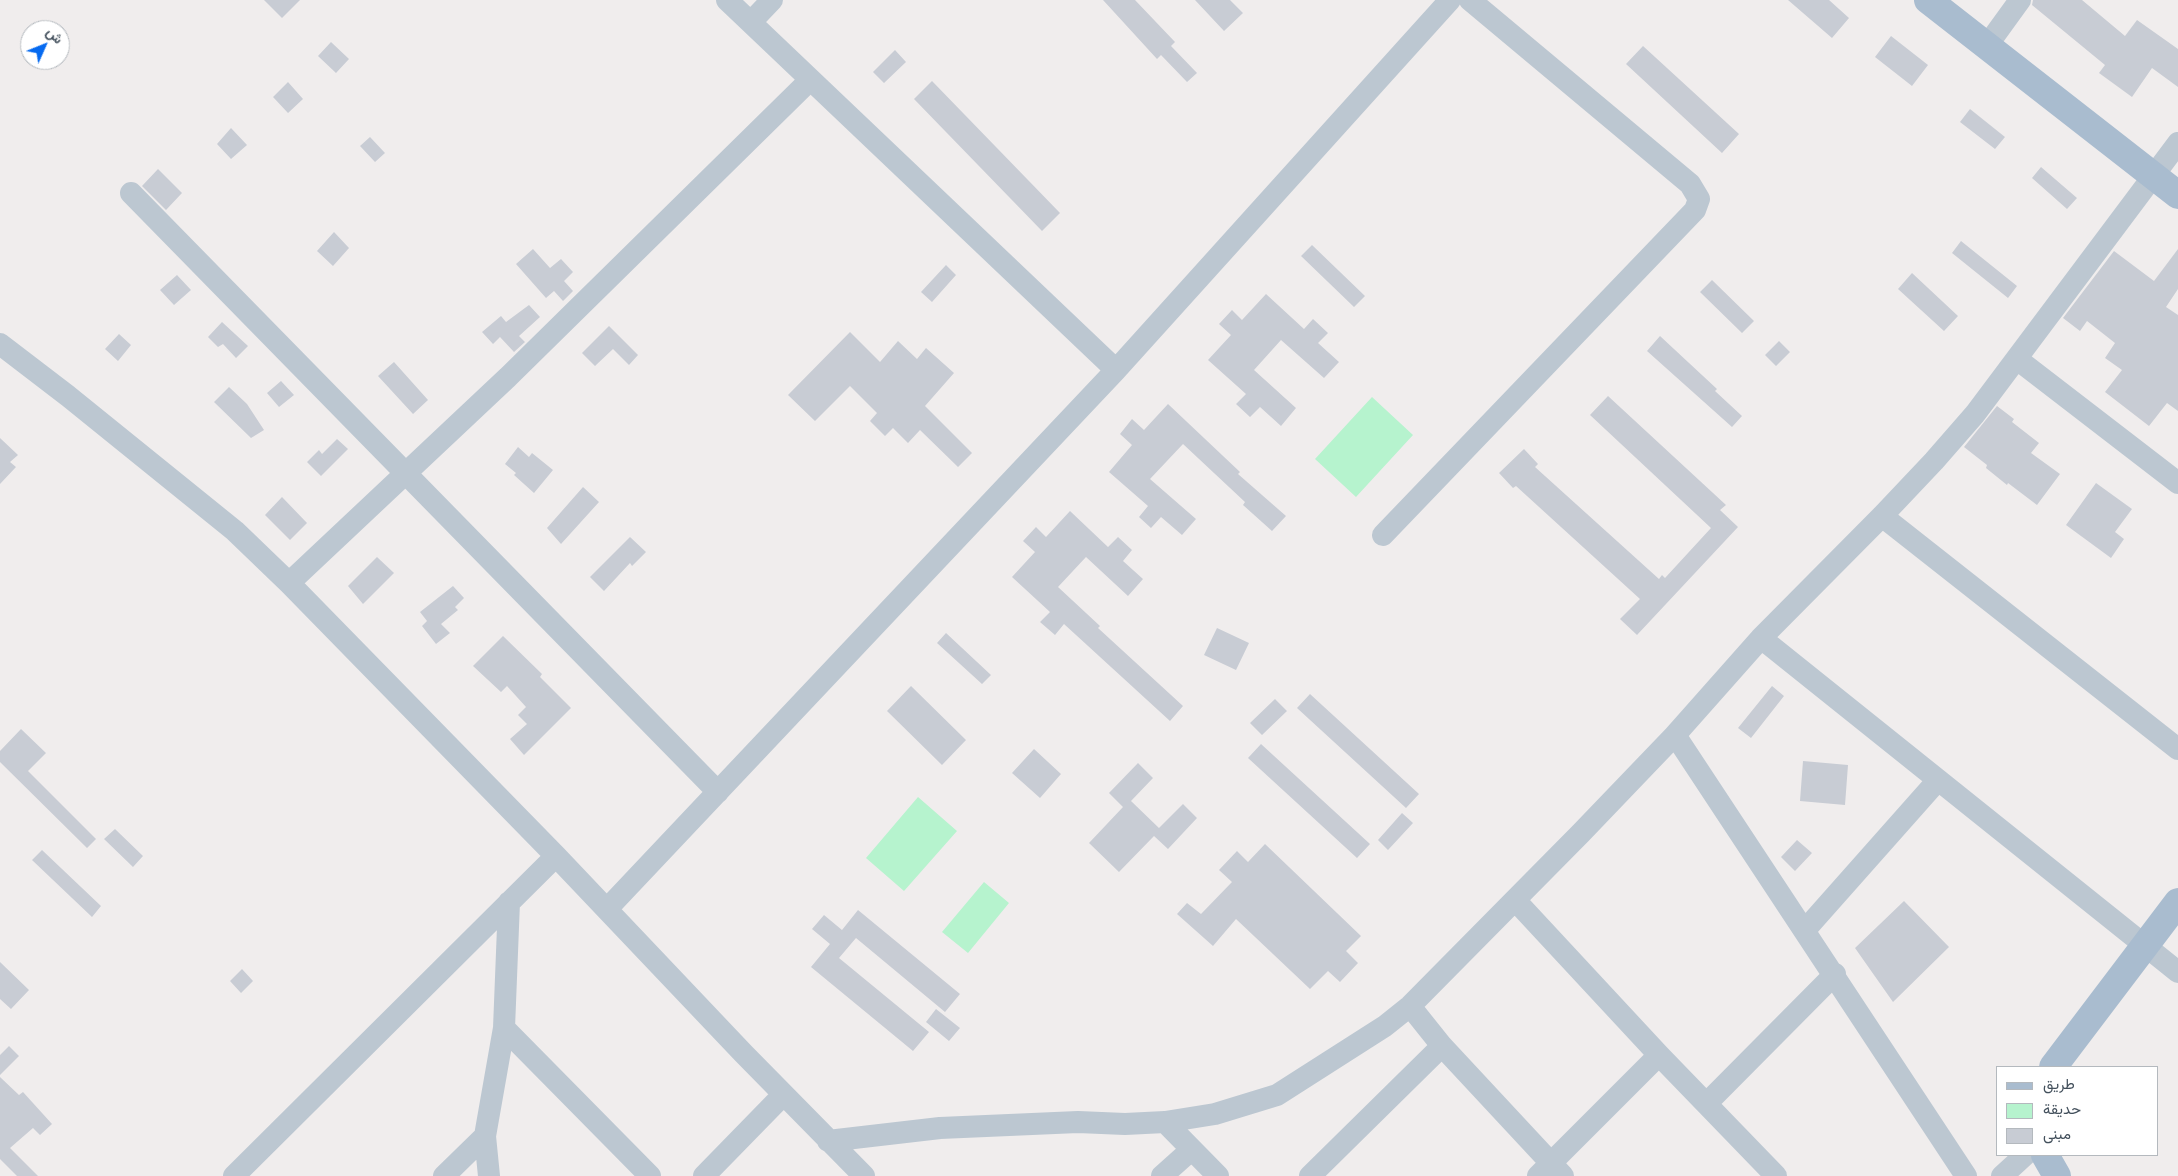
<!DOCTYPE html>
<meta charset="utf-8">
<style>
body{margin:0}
#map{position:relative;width:2178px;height:1176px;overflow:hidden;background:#f0eded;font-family:Inter,Vazirmatn,sans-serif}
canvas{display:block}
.legend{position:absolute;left:1996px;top:1066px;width:162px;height:90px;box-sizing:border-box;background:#fff;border:1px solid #b4b9be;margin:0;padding:6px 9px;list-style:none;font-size:15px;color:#43505c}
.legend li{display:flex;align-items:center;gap:10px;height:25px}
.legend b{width:25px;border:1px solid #b4b9be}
.north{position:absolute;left:20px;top:20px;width:50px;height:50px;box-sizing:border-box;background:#fff;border:1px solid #b4b9be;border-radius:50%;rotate:46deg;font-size:14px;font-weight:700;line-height:20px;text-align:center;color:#43505c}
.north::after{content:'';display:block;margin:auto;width:18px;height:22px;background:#066af0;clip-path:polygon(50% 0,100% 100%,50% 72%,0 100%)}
</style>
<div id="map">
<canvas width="2178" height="1176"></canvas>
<ul class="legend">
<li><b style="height:6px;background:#a9bccf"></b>طريق</li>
<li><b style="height:14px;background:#b6f3ce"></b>حديقة</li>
<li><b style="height:14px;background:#c8ccd4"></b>مبنى</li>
</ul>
<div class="north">ش</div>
</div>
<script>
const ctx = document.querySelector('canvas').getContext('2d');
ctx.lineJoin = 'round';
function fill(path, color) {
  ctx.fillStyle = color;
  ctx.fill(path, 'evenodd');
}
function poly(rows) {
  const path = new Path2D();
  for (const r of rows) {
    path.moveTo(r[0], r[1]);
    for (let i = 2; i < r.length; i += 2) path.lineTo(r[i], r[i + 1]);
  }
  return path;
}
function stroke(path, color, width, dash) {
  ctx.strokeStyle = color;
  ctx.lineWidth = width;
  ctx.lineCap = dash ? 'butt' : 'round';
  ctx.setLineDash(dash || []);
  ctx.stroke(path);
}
const green = poly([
 [1372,397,1413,435,1356,497,1315,459],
 [918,797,957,831,904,891,866,858],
 [984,882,1009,903,968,953,942,932]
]);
const building = poly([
 [264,0,300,0,282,18],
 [1103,0,1135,0,1175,42,1171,46,1197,73,1187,82,1161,55,1157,59],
 [1195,0,1230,0,1243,13,1224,31],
 [1788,0,1829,0,1849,18,1832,38],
 [2033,0,2082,0,2125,36,2137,20,2178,49,2178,87,2152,68,2132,97,2099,73,2105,65,2032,5],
 [1891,36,1928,65,1912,86,1875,57],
 [331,42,349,59,336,73,318,56],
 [1643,46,1739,134,1722,153,1626,64],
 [895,50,906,62,884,83,873,72],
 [932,81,1060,213,1042,231,914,99],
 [288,82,303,99,288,113,273,97],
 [1970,109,2005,137,1995,149,1960,122],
 [231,128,247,145,231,159,217,144],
 [370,137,385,153,375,162,360,146],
 [2041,167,2077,198,2067,209,2032,178],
 [158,169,182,193,166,210,142,186],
 [334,232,349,248,333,266,317,251],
 [1961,241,2017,286,2008,298,1952,253],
 [1312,245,1365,296,1354,307,1301,256],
 [533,249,550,268,561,259,573,272,564,281,573,291,563,301,554,291,546,298,516,264],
 [2178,249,2178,289,2166,307,2178,315,2178,411,2167,403,2149,426,2105,392,2122,370,2105,358,2115,343,2087,321,2080,331,2063,318,2114,251,2154,281],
 [946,265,956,275,932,302,921,292],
 [1912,273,1958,316,1944,331,1898,289],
 [177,275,191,290,174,305,160,290],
 [1712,280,1754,321,1742,333,1700,292],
 [1266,294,1304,329,1313,319,1328,333,1318,343,1339,362,1324,378,1281,340,1254,370,1296,408,1281,426,1260,407,1250,417,1236,404,1246,394,1208,360,1231,335,1219,324,1232,310,1242,320],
 [529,305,540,317,519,336,525,342,514,352,500,337,493,344,482,332,501,316,506,322],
 [222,322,248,346,236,358,223,344,218,347,208,337],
 [609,326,638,355,629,365,613,349,595,366,582,353],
 [850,332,880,362,898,341,917,359,926,348,954,373,925,406,972,453,958,467,920,430,908,443,893,428,885,436,870,421,877,413,850,386,815,421,788,395],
 [119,334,131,345,118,361,105,349],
 [1660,336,1717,389,1715,391,1742,416,1732,427,1647,351],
 [1779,341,1790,352,1776,366,1765,355],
 [394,362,428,400,413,414,378,376],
 [281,381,294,395,279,407,267,393],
 [229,387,247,404,264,430,251,438,214,402],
 [1608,396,1726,505,1720,510,1738,527,1637,635,1620,619,1640,599,1516,486,1513,488,1499,473,1524,449,1538,464,1535,467,1659,579,1662,575,1665,578,1711,528,1590,415],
 [1168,404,1240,472,1238,474,1286,516,1272,531,1243,505,1245,502,1183,444,1150,479,1196,519,1182,535,1161,517,1151,528,1139,517,1148,506,1109,472,1132,445,1120,434,1132,419,1144,430],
 [1997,406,2014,419,2012,422,2039,443,2031,453,2060,474,2037,505,2008,483,2007,485,1986,468,1987,465,1964,447],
 [0,438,18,455,10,462,16,467,0,484],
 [337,439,348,449,321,476,307,462,319,450,322,454],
 [518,447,529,457,532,453,553,470,534,493,514,475,516,473,505,464],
 [2096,483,2132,509,2115,532,2124,539,2111,558,2066,525],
 [583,487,599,502,561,544,547,528],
 [282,497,307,523,290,540,265,515],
 [1070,511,1108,547,1118,537,1132,550,1123,561,1143,579,1128,596,1086,557,1058,587,1100,626,1098,628,1183,706,1170,721,1064,624,1055,635,1040,622,1050,612,1012,577,1035,552,1023,541,1036,527,1046,537],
 [630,537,646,552,632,566,630,563,604,591,590,577],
 [377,557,394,573,363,604,348,586],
 [453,586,464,598,455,607,458,610,441,624,450,633,436,644,422,626,427,621,420,612],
 [1217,628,1249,643,1236,670,1204,655],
 [946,633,991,675,982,684,937,643],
 [503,636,542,674,540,677,571,708,524,755,510,739,527,724,518,715,526,707,507,686,501,692,473,666],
 [911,686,966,740,942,765,887,711],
 [1772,686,1784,696,1751,738,1738,728],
 [1310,694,1419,794,1406,808,1297,708],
 [1275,699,1287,711,1262,735,1250,723],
 [21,729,46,753,28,771,96,839,87,848,0,762,0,751],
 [1261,744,1370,844,1357,858,1248,758],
 [1034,749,1061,774,1040,798,1012,773],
 [1803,761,1848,765,1845,805,1800,801],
 [1138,763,1153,778,1131,801,1159,828,1183,804,1197,818,1168,849,1154,836,1119,872,1089,843,1123,807,1109,793],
 [1402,813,1413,823,1388,850,1378,840],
 [115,829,143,856,133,867,104,839],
 [1797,840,1812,853,1795,871,1781,857],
 [1265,844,1361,936,1346,951,1358,963,1340,982,1328,971,1310,989,1236,919,1213,946,1177,914,1187,903,1201,914,1232,882,1219,870,1237,851,1248,862],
 [42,850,101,906,92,917,32,860],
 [1904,901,1949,947,1893,1002,1855,948],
 [858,910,960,994,945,1012,856,938,839,958,929,1032,913,1051,811,967,830,944,812,929,824,915,842,930],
 [0,962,29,990,11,1009,0,999],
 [242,969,253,981,241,993,230,981],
 [936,1009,960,1028,949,1041,926,1022],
 [9,1046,19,1056,0,1075,0,1055],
 [0,1077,19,1095,23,1092,52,1124,40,1135,33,1128,10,1148,38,1176,17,1176,0,1159]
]);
const minor = poly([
 [727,0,1116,370],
 [751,22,772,0],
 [1986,47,2020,0],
 [131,193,718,792],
 [0,344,68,396,235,531,289,583,556,856,744,1054,864,1176],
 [2017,359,2178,483],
 [1882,516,2178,749],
 [1383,535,1695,210,1699,199,1690,184,1470,0],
 [289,583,508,377,810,80],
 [1761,638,2178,972],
 [1675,735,1966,1176],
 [1515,900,1659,1055,1776,1176],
 [607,909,1116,370,1450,0],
 [1805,930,1938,780],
 [1410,1006,1442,1046,1563,1176],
 [504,1028,650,1176],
 [1707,1103,1835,974],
 [1165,1122,1218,1176],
 [828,1141,940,1128,1078,1122,1125,1124,1165,1122,1215,1114,1277,1095,1385,1026,1410,1006,1581,833,1675,735,1761,638,1882,516,1934,461,1975,414,2178,143],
 [234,1176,556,856],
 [444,1176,485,1136],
 [489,1176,485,1136,504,1028,509,902],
 [704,1176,783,1095],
 [1162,1176,1191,1150],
 [1310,1176,1442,1046],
 [1538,1176,1659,1055],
 [2002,1176,2025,1155]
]);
const major = poly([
 [1928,0,2178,195],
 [2053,1067,2178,902],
 [2045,1155,2057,1176]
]);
fill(green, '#b6f3ce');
fill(building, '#c8ccd4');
stroke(minor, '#bcc7d1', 22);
stroke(major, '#a9bccf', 28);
</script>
